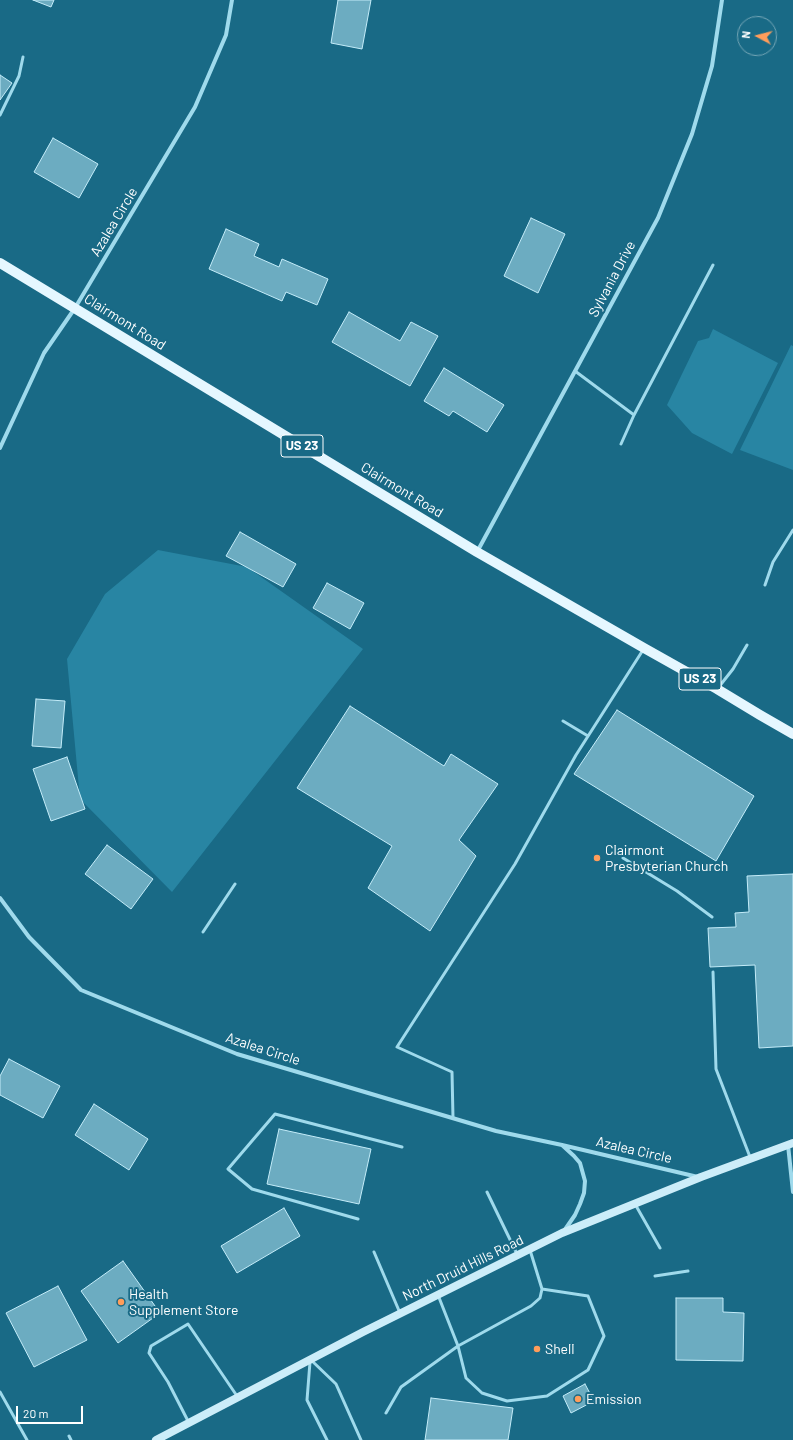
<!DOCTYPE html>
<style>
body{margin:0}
#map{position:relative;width:793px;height:1440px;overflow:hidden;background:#196a86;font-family:Barlow,sans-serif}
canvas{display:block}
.north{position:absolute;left:737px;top:16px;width:40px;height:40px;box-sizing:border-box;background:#196a86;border:1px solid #75a6b6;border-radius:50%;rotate:277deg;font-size:11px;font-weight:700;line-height:16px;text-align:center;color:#fff}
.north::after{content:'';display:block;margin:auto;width:14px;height:18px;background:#ff9d5b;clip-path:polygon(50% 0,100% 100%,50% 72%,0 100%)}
.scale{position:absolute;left:16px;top:1406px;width:67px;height:18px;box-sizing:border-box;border:2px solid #fff;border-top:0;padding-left:5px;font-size:12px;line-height:14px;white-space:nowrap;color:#fff;-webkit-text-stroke:3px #196a86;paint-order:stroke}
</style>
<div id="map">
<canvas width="793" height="1440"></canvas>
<div class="north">N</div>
<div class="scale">20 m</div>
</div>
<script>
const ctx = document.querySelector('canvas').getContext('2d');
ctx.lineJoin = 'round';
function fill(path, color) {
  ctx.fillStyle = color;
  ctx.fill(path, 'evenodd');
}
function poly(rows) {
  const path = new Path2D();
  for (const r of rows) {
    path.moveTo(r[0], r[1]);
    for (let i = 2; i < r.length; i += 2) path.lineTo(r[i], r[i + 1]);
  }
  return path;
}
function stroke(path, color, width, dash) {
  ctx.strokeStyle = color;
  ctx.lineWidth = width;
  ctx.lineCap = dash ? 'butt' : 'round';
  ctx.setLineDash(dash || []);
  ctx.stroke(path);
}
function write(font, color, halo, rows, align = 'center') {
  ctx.font = font + ' Barlow,sans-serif';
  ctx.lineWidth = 4;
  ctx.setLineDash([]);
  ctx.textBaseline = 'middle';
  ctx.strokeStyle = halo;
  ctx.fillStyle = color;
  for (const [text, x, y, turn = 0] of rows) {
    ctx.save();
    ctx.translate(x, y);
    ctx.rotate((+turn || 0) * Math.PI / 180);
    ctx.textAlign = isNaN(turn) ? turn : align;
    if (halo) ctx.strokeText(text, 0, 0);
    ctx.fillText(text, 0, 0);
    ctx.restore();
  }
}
const green = poly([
 [713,329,778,363,732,454,692,433,667,405,698,341,709,338],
 [791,345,793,346,793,470,740,450],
 [158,550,247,567,363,649,172,892,80,799,67,659,105,594]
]);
const building = poly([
 [33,0,54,0,51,7,33,0],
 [338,0,371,0,362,49,331,43,338,0],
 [0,75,12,83,0,100,0,75],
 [53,138,98,164,79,198,34,172,53,138],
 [531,218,565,234,538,293,504,276,531,218],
 [226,229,259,244,254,256,279,267,282,259,328,279,317,305,286,292,282,301,209,269,226,229],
 [349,312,400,341,411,322,438,336,410,386,332,342,349,312],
 [444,368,504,405,487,432,453,411,449,416,424,401,444,368],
 [240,532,296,564,283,587,226,556,240,532],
 [327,583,364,603,350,629,313,608,327,583],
 [36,699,65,701,61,748,32,746,36,699],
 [350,706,444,766,451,754,498,784,459,840,476,856,430,931,368,888,392,846,297,788,350,706],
 [617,710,754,796,716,861,574,774,617,710],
 [67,757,85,809,51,821,33,769,67,757],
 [107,845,153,879,131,909,85,874,107,845],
 [793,874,793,1046,759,1048,755,965,710,967,708,928,736,927,735,913,749,912,747,876,793,874],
 [9,1059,60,1086,43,1118,0,1095,0,1076,9,1059],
 [94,1104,148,1139,129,1170,75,1135,94,1104],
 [279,1129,371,1149,359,1204,267,1184,279,1129],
 [284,1208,300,1236,237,1273,221,1246,284,1208],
 [123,1261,160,1313,118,1343,81,1291,123,1261],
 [58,1286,87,1340,34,1367,6,1313,58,1286],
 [676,1298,723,1298,723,1312,744,1313,743,1361,676,1360,676,1298],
 [585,1384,594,1401,571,1413,563,1396,585,1384],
 [431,1398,513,1408,508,1440,425,1440,431,1398]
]);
const lane = poly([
 [0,115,19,76,23,57],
 [575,371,634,415],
 [621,444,634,415,713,265],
 [765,585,773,562,793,530],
 [718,688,733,669,747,645],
 [563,721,588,736],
 [623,858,677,891,712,917],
 [203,932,235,884],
 [713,972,716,1069,750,1157],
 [453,1118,452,1072,397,1047,515,864,576,755,643,650],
 [487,1192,517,1254],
 [635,1204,660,1248],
 [358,1219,252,1189,228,1169,275,1114,402,1147],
 [374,1252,400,1313],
 [655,1276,688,1271],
 [438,1295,458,1346,466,1378,482,1393,507,1401,547,1396,588,1370,604,1336,588,1296,542,1289],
 [311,1360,336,1384,361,1440],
 [310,1362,307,1400,327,1440],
 [0,1392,27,1440],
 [386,1413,401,1387,458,1346,531,1306,540,1298,542,1289,530,1250],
 [188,1421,168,1382,149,1353,151,1346,188,1324,237,1396],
 [69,1436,71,1440]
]);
const street = poly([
 [0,448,44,353,75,308,195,107,226,35,232,0],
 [477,552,658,218,692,134,712,66,722,0],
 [0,898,29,937,81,990,237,1054,496,1131,562,1145,698,1177],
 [562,1145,574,1156,580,1163,585,1181,584,1193,580,1204,575,1215,564,1231],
 [788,1145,793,1192]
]);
const secondary = poly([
 [156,1440,363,1332,562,1233,701,1177,793,1143]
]);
const primary = poly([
 [0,263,477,552,644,648,717,689,760,715,793,734]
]);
const markers = [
 [597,858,4,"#ff9d5b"],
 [121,1302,4,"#ff9d5b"],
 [537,1349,4,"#ff9d5b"],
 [578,1399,4,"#ff9d5b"]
];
const shields = [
 [302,446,42],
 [700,679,42]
];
const shieldNames = [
 ["US 23",302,446],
 ["US 23",700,679]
];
const streetNames = [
 ["Azalea Circle",114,222,-59],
 ["Sylvania Drive",612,279,-62],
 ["Clairmont Road",125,322,32],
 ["Clairmont Road",402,490,31],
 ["Azalea Circle",263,1049,18],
 ["Azalea Circle",634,1150,13],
 ["North Druid Hills Road",463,1268,-26]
];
const poiNames = [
 ["Clairmont",605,850],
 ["Presbyterian Church",605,866],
 ["Health",129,1294],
 ["Supplement Store",129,1310],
 ["Shell",545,1349],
 ["Emission",586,1399]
];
fill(green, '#2885a3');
fill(building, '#6cacc1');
stroke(building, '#c4ecf9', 1);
stroke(lane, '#9fdaec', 3);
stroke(street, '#9fdaec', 4);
stroke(secondary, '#ccedf9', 8);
stroke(primary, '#e5f7ff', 10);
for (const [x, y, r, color] of markers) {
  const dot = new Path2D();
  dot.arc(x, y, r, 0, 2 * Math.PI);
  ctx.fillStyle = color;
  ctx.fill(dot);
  stroke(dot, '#196a86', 1.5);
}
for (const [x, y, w] of shields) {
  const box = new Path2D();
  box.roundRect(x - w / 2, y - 11, w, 22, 3);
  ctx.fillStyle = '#196a86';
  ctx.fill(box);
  stroke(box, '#fff', 1);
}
write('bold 13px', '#fff', null, shieldNames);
write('14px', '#fff', '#196a86', streetNames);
write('14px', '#fff', '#196a86', poiNames, 'left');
</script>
